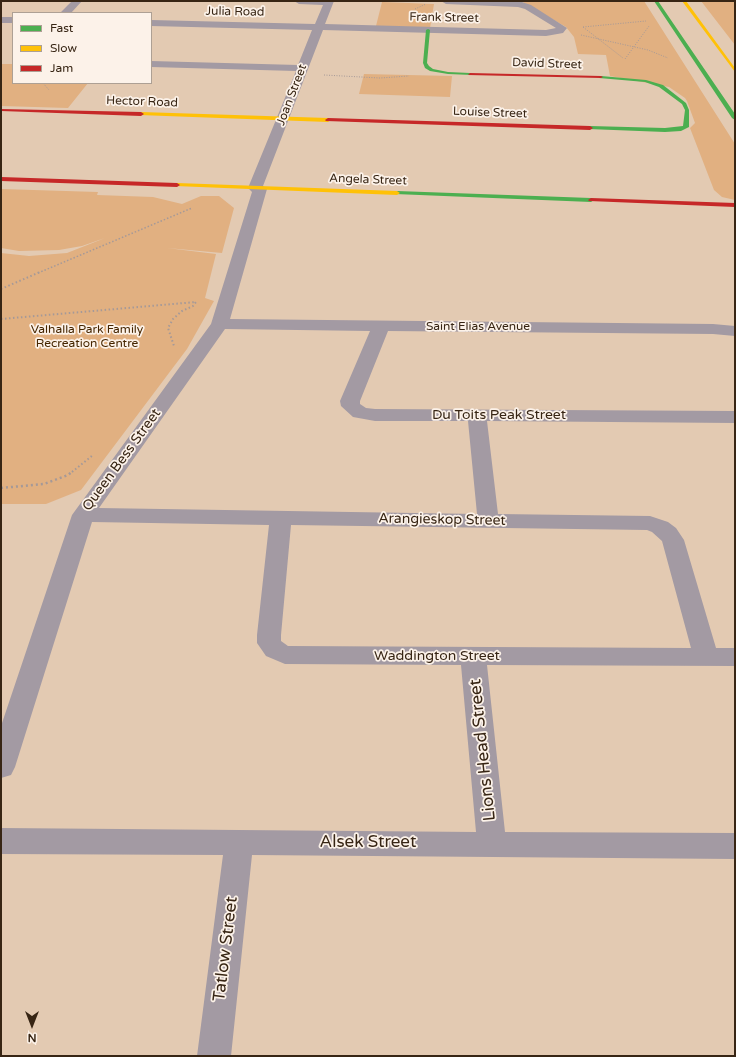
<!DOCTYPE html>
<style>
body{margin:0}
#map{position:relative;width:736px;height:1057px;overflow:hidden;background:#e3cab2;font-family:"Varela Round",sans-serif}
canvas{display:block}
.frame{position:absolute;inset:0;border:2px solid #372514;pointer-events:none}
.legend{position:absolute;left:12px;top:12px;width:140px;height:72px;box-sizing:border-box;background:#fcf2e9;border:1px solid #ada094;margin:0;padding:5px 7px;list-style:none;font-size:12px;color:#372514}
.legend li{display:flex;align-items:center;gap:8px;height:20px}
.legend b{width:20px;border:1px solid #ada094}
.north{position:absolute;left:12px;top:1005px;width:40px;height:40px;-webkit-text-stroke:3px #fcf2e9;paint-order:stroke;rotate:180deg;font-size:11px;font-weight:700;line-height:16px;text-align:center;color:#372514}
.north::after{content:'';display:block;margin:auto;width:14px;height:18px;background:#372514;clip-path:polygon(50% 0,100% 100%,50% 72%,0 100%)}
</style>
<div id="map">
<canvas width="736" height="1057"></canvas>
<div class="frame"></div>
<ul class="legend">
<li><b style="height:5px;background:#4caf50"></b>Fast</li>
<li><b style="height:5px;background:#ffc107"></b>Slow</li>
<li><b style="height:5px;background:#c62828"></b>Jam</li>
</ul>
<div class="north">N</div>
</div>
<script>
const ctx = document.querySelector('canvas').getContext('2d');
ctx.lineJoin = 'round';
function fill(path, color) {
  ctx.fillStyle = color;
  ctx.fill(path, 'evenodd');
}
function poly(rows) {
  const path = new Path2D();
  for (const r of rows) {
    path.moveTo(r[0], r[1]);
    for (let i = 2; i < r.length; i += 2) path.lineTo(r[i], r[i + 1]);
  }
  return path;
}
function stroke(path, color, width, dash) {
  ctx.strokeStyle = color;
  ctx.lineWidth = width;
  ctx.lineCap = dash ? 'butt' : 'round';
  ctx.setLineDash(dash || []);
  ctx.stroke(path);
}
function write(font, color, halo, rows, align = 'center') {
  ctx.font = font + ' "Varela Round",sans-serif';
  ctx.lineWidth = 3.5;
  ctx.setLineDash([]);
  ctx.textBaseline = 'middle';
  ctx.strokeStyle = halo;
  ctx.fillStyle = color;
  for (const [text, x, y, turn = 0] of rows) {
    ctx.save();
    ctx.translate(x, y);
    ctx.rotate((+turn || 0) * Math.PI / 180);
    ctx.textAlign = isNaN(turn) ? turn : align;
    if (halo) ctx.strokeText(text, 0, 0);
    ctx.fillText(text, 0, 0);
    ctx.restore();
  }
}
const green = poly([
 [521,1,644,1,735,144,735,200,722,197,714,190,690,128,695,123,687,101,685,98,669,87,610,76,606,55,578,54,574,37,566,27],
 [701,1,735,1,735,45],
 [382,2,434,4,430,28,376,26],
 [1,64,13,64,13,83,88,83,68,108,1,106],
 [364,74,452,76,450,97,359,94],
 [1,189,98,192,97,195,153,197,182,204,201,196,219,196,234,208,222,253,167,248,216,254,205,298,214,301,187,349,81,490,46,504,1,504,1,253,29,256,67,253,105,238,82,246,59,250,19,251,1,248]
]);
const pathFar3 = poly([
 [415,9,426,4],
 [583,27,646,21],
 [583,27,623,58],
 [581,35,648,50,668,58],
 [625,59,649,26],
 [324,75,380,78,409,76],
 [43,83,49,90]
]);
const pathFar2 = poly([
 [38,273,192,208]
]);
const pathFar1 = poly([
 [1,289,40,272],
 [1,319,196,302,193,306,182,311,173,319,168,328,174,346],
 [72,472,93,455]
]);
const path = poly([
 [1,488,44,484,68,475,73,471]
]);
const street = poly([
 [72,1,82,1,71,13,60,13,72,1],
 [294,1,334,1,325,24,546,30,556,28,525,9,518,7,446,4,441,1,519,1,531,5,567,28,563,33,546,36,323,30,263,186,267,189,230,319,713,324,735,326,735,336,713,334,388,331,360,401,360,404,366,408,375,409,735,411,735,423,487,421,498,514,650,516,668,522,676,528,684,540,716,648,735,648,735,666,487,665,505,832,735,833,735,859,252,855,231,1056,197,1056,223,855,1,854,1,828,476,832,461,665,285,664,266,656,257,643,257,635,269,525,92,522,15,767,11,775,1,778,1,726,72,515,211,324,252,192,248,188,296,71,151,67,151,61,298,65,312,30,151,26,151,20,315,24,323,5,299,4,294,1],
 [225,329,370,331,340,401,341,406,353,417,375,421,468,421,477,514,99,508,225,329],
 [291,525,647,530,652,532,662,541,691,648,288,646,281,641,281,635,291,525],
 [1,17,13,17,13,23,1,23,1,17]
]);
const fast = poly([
 [654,1,658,1,735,114,735,120,732,118,654,1],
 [428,29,430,30,427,63,429,66,433,69,448,72,470,73,472,75,448,74,430,71,425,68,423,63,426,30,428,29],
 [601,76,646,80,663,85,686,103,689,110,689,127,681,131,665,132,588,129,587,128,590,126,665,128,683,126,685,110,682,104,659,87,645,82,599,78,599,77,601,76],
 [397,191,591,198,594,200,591,202,395,194,394,193,397,191]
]);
const slow = poly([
 [682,1,686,1,735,68,735,72,682,1],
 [141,112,328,118,331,120,328,122,139,115,138,114,141,112],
 [177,183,397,191,400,193,397,195,175,186,175,184,177,183]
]);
const jam = poly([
 [470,73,601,76,603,77,601,78,468,75,470,73],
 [1,109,141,112,144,114,141,116,1,111,1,109],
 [328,118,590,126,593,128,590,130,326,121,325,120,328,118],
 [1,177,177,183,180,185,177,187,1,181,1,177],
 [591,198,735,203,735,207,589,201,588,200,591,198]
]);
const farStreetnames = [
 ["Julia Road",235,12,1],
 ["Frank Street",444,18,1],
 ["David Street",547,64,2],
 ["Joan Street",292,95,-69],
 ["Hector Road",142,102,2],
 ["Louise Street",490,113,2],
 ["Angela Street",368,180,2],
 ["Saint Elias Avenue",478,327]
];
const farParknames = [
 ["Valhalla Park Family",87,330],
 ["Recreation Centre",87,344]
];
const streetNames = [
 ["Du Toits Peak Street",499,415],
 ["Queen Bess Street",122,460,-54],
 ["Arangieskop Street",442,520,1],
 ["Waddington Street",437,656]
];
const nearStreetnames = [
 ["Lions Head Street",483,750,-96],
 ["Alsek Street",368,843],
 ["Tatlow Street",226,949,-83]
];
fill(green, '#e1b081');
stroke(pathFar3, '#a59998', 1, [1, 1.5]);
stroke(pathFar2, '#a59998', 1.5, [1.5, 2]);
stroke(pathFar1, '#a59998', 2, [1.5, 2.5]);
stroke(path, '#a59998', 2.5, [2, 3]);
fill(street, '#a39aa3');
fill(fast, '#4caf50');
fill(slow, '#ffc107');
fill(jam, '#c62828');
write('12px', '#372514', '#fcf2e9', farStreetnames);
write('12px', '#462600', '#fcf2e9', farParknames);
write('14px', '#372514', '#fcf2e9', streetNames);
write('17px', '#372514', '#fcf2e9', nearStreetnames);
</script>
